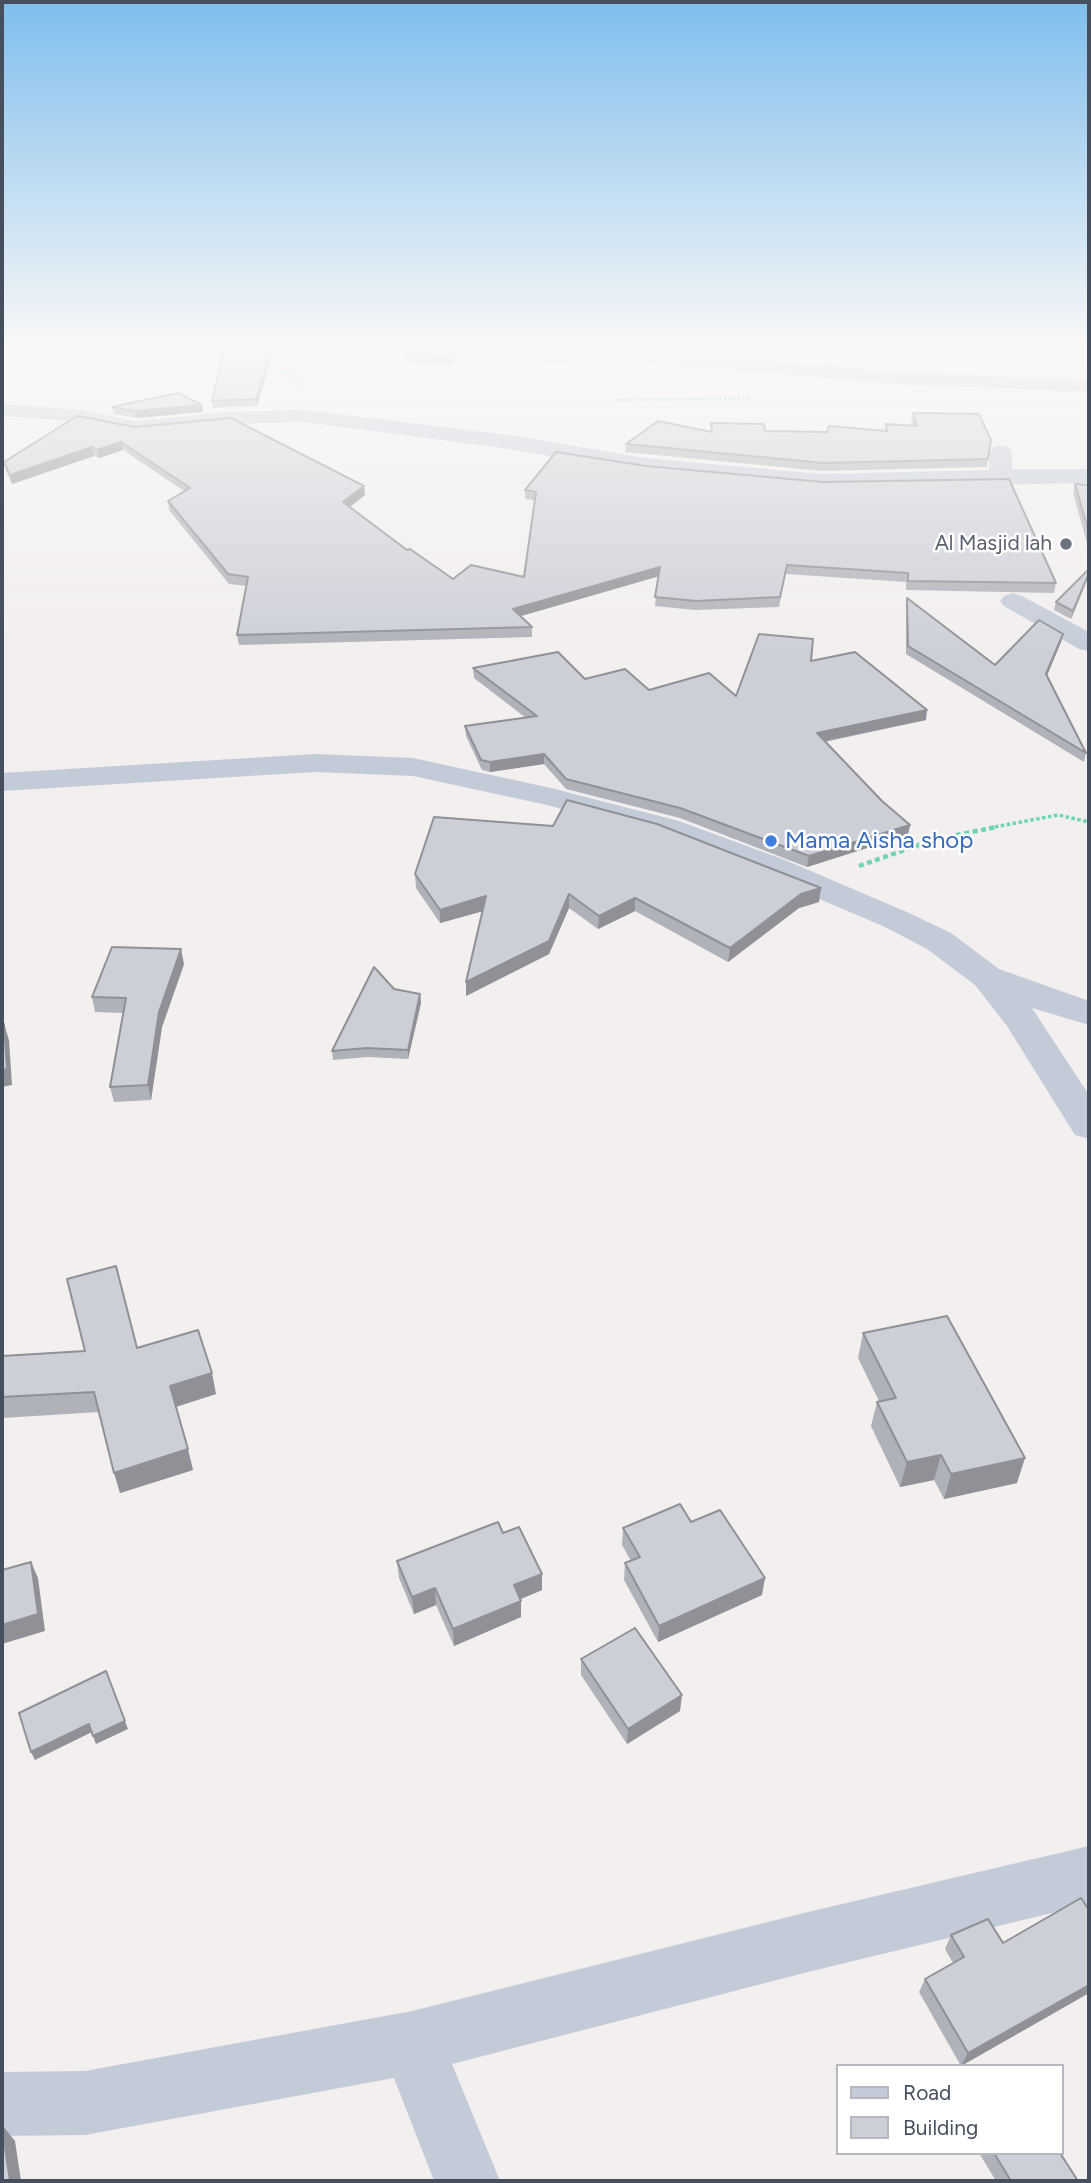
<!DOCTYPE html>
<style>
body{margin:0}
#map{position:relative;width:1091px;height:2183px;overflow:hidden;background:#f2efee;font-family:Figtree,sans-serif}
canvas{display:block}
.frame{position:absolute;inset:0;border:4px solid #454f5e;pointer-events:none}
.legend{position:absolute;left:836px;top:2064px;width:228px;height:91px;box-sizing:border-box;background:#fff;border:2px solid #b5b9bf;margin:0;padding:9px 12px;list-style:none;font-size:21px;color:#454f5e}
.legend li{display:flex;align-items:center;gap:14px;height:35px}
.legend b{width:35px;border:2px solid #b5b9bf}
</style>
<div id="map">
<canvas width="1091" height="2183"></canvas>
<div class="frame"></div>
<ul class="legend">
<li><b style="height:9px;background:#c4cbd8"></b>Road</li>
<li><b style="height:19px;background:#cdcfd7"></b>Building</li>
</ul>
</div>
<script>
const ctx = document.querySelector('canvas').getContext('2d');
ctx.lineJoin = 'round';
function poly(rows) {
  const path = new Path2D();
  for (const r of rows) {
    path.moveTo(r[0], r[1]);
    for (let i = 2; i < r.length; i += 2) path.lineTo(r[i], r[i + 1]);
  }
  return path;
}
function stroke(path, color, width, dash) {
  ctx.strokeStyle = color;
  ctx.lineWidth = width;
  ctx.lineCap = dash ? 'butt' : 'round';
  ctx.setLineDash(dash || []);
  ctx.stroke(path);
}
function fill(path, color) {
  ctx.fillStyle = color;
  ctx.fill(path, 'evenodd');
}
function write(font, color, halo, rows, align = 'center') {
  ctx.font = font + ' Figtree,sans-serif';
  ctx.lineWidth = 5;
  ctx.setLineDash([]);
  ctx.textBaseline = 'middle';
  ctx.strokeStyle = halo;
  ctx.fillStyle = color;
  for (const [text, x, y, turn = 0] of rows) {
    ctx.save();
    ctx.translate(x, y);
    ctx.rotate((+turn || 0) * Math.PI / 180);
    ctx.textAlign = isNaN(turn) ? turn : align;
    if (halo) ctx.strokeText(text, 0, 0);
    ctx.fillText(text, 0, 0);
    ctx.restore();
  }
}
const pathFar2 = poly([
 [262,368,284,371,302,382,303,386],
 [616,400,749,398]
]);
const pathFar1 = poly([
 [989,828,1058,815,1089,822]
]);
const path = poly([
 [859,866,936,839,997,827]
]);
const street = poly([
 [432,347,548,350,629,348,894,372,1089,380,1089,392,894,384,629,360,548,362,442,353,432,347],
 [2,404,82,410,136,421,227,412,304,410,509,435,646,458,822,474,989,470,990,452,993,447,1001,445,1009,447,1012,452,1012,469,1089,469,1089,483,822,488,646,472,509,449,304,422,227,424,136,433,82,422,2,416,2,404],
 [1013,593,1022,596,1089,632,1089,651,1079,649,1004,606,1000,601,1004,596,1013,593],
 [315,754,413,758,551,788,679,821,785,860,909,913,951,933,999,969,1089,1001,1089,1025,1032,1008,1089,1095,1089,1139,1075,1135,1007,1026,975,985,927,949,885,927,761,874,657,835,547,805,413,776,315,772,2,791,2,773,315,754],
 [1089,1846,1089,1904,808,1972,452,2064,500,2181,434,2181,394,2078,85,2135,2,2136,2,2072,85,2071,412,2011,808,1912,1089,1846]
]);
const wall = poly([
 [225,347,275,347,257,406,213,408,212,401],
 [402,347,438,347,456,357,450,365,404,361],
 [112,407,203,412,136,418,114,414],
 [913,413,988,459,987,467,822,471,625,452,626,444,710,432,711,423,765,431,827,432,885,431,886,424,913,425,911,421],
 [77,416,364,486,365,495,350,507,407,550,453,579,524,577,535,500,525,499,525,490,1056,583,1054,593,906,590,906,582,786,574,779,607,695,610,655,606,658,576,521,616,532,627,532,637,239,645,237,635,247,586,229,584,169,510,168,501,184,491,123,450,99,458,94,456,12,484,6,471,4,462],
 [1075,484,1089,485,1089,550,1073,493],
 [1087,580,1071,619,1054,610,1056,602],
 [907,598,995,665,1063,634,1061,642,1047,676,1086,753,1084,762,906,654,906,606],
 [811,661,926,720,825,742,882,801,910,825,908,835,807,867,680,818,566,789,544,764,490,772,482,770,466,736,465,726,526,718,474,678,473,668,585,679,649,690,736,696],
 [415,874,819,902,799,908,728,962,635,911,598,929,569,908,549,954,466,996,483,911,440,923,416,888],
 [184,964,162,1027,151,1100,114,1102,110,1087,123,1013,95,1012,92,997],
 [394,989,420,994,421,1003,408,1059,368,1057,333,1060,332,1051],
 [863,1333,1017,1483,944,1499,934,1480,900,1487,871,1426,877,1402,879,1401,858,1358],
 [138,1348,216,1394,176,1406,193,1470,120,1493,99,1412,2,1418,2,1356],
 [691,1522,762,1595,658,1642,624,1580,625,1563,631,1561,622,1545,623,1528],
 [503,1533,542,1574,542,1590,520,1599,521,1617,454,1646,436,1605,414,1614,399,1578,397,1561],
 [581,1659,680,1711,627,1744,581,1675],
 [951,1935,1003,1943,1089,1993,961,2066,919,1992,925,1979,953,1963,945,1949],
 [979,2153,1060,2153,1078,2181,996,2181]
]);
const shadedWall = poly([
 [272,347,275,347,257,406,256,399],
 [456,350,456,357,450,365,449,358],
 [202,405,203,412,136,418,135,411],
 [121,442,123,450,99,458,97,450],
 [92,447,94,456,12,484,10,475],
 [364,486,365,495,344,511,343,502],
 [660,567,660,576,514,618,513,609],
 [1089,573,1087,580,1071,619,1073,611],
 [1063,634,1061,642,1044,682,1046,674],
 [927,710,926,720,815,743,817,733],
 [544,754,544,764,490,772,490,762],
 [910,825,908,835,807,867,809,856],
 [821,888,819,902,799,908,728,962,730,948,801,894],
 [569,894,569,908,549,954,466,996,466,982],
 [486,896,487,910,440,923,440,910],
 [635,898,635,911,598,929,599,916],
 [181,949,184,964,162,1027,151,1100,148,1085,159,1012],
 [420,994,421,1003,408,1059,408,1050],
 [4,1024,9,1040,12,1085,2,1087],
 [212,1373,216,1394,176,1407,170,1386],
 [188,1449,193,1470,120,1493,114,1473],
 [941,1455,934,1480,900,1487,907,1462],
 [1025,1458,1017,1483,944,1499,951,1474],
 [31,1562,38,1578,45,1631,2,1644,2,1625],
 [542,1574,542,1590,514,1602,514,1585],
 [765,1578,762,1595,658,1642,659,1626],
 [435,1588,436,1605,414,1614,412,1597],
 [521,1601,521,1617,454,1646,453,1629],
 [109,1680,128,1729,96,1744,93,1736],
 [682,1695,680,1711,627,1744,628,1729],
 [89,1724,92,1732,35,1760,31,1752],
 [1089,1985,1089,1993,961,2066,968,2053],
 [2,2125,15,2141,21,2181,10,2181]
]);
const building = poly([
 [225,347,272,347,256,399,212,401,225,347],
 [403,347,438,347,440,349,456,350,449,358,404,354,403,347],
 [178,393,202,405,135,411,112,407,178,393],
 [913,413,979,414,991,440,988,459,823,463,626,444,658,421,712,432,711,423,764,424,765,431,827,432,829,426,887,431,886,424,917,426,913,413],
 [77,416,135,427,231,418,364,486,343,502,407,550,410,549,453,579,471,565,524,577,536,492,525,490,556,452,646,466,823,482,1009,479,1056,583,908,581,908,573,787,565,780,597,696,601,655,597,660,567,513,609,532,627,237,635,248,577,228,574,168,501,190,488,121,442,97,450,92,447,10,475,4,462,77,416],
 [1075,484,1089,485,1089,533,1075,484],
 [1087,571,1089,573,1073,611,1056,602,1087,571],
 [907,598,995,665,1039,620,1063,634,1046,674,1086,753,908,646,907,598],
 [759,634,813,639,811,661,855,652,927,710,817,733,882,801,910,825,809,856,680,808,566,779,544,754,490,762,481,760,465,726,537,716,473,668,558,652,585,679,625,669,649,690,709,673,736,696,759,634],
 [567,800,657,824,821,888,801,894,730,948,635,898,599,916,569,894,549,941,466,982,486,896,440,910,415,874,434,817,553,826,567,800],
 [112,947,181,949,159,1012,148,1085,110,1087,126,998,92,997,112,947],
 [374,967,394,989,420,994,408,1050,367,1048,332,1051,374,967],
 [4,1024,7,1069,2,1070,2,1025,4,1024],
 [116,1266,137,1348,198,1330,212,1373,170,1386,188,1449,114,1473,94,1392,2,1397,2,1356,85,1351,67,1279,116,1266],
 [947,1316,1025,1458,951,1474,941,1455,907,1462,877,1402,896,1398,863,1333,947,1316],
 [680,1504,691,1522,720,1510,765,1578,659,1626,625,1563,640,1557,623,1528,680,1504],
 [498,1522,503,1533,519,1527,542,1574,514,1585,521,1601,453,1629,435,1588,412,1597,397,1561,498,1522],
 [31,1562,38,1614,2,1625,2,1570,31,1562],
 [635,1628,682,1695,628,1729,581,1659,635,1628],
 [106,1671,125,1721,93,1736,89,1724,31,1752,19,1713,106,1671],
 [1081,1898,1089,1910,1089,1985,968,2053,925,1979,964,1957,951,1935,988,1919,1003,1943,1081,1898],
 [2,2126,10,2181,2,2181,2,2126],
 [994,2153,1060,2153,1078,2181,1011,2181,994,2153]
]);
const markers = [
 [1066,544,7,"#6b7280"],
 [771,841,7,"#3f7fe0"]
];
const farWorshipnames = [
 ["Al Masjid lah",1052,544]
];
const shopNames = [
 ["Mama Aisha shop",785,841]
];
stroke(pathFar2, '#6dd5b0', 2.5, [2.5, 2]);
stroke(pathFar1, '#6dd5b0', 3.5, [3.5, 2.5]);
stroke(path, '#6dd5b0', 4.5, [5, 3.5]);
fill(street, '#c4cbd8');
fill(wall, '#b0b2b9');
fill(shadedWall, '#909196');
fill(building, '#cdcfd7');
stroke(building, '#909196', 2);
const sky = ctx.createLinearGradient(0, 0, 0, 653);
sky.addColorStop(0, '#7fbeed');
sky.addColorStop(0.53, '#f9f8f7');
sky.addColorStop(1, '#f9f8f700');
ctx.fillStyle = sky;
ctx.fillRect(0, 0, 1091, 653);
for (const [x, y, r, color] of markers) {
  const dot = new Path2D();
  dot.arc(x, y, r, 0, 2 * Math.PI);
  ctx.fillStyle = color;
  ctx.fill(dot);
  stroke(dot, '#fff', 2.5);
}
write('21px', '#5b616d', '#fff', farWorshipnames, 'right');
write('24px', '#366cbe', '#fff', shopNames, 'left');
</script>
